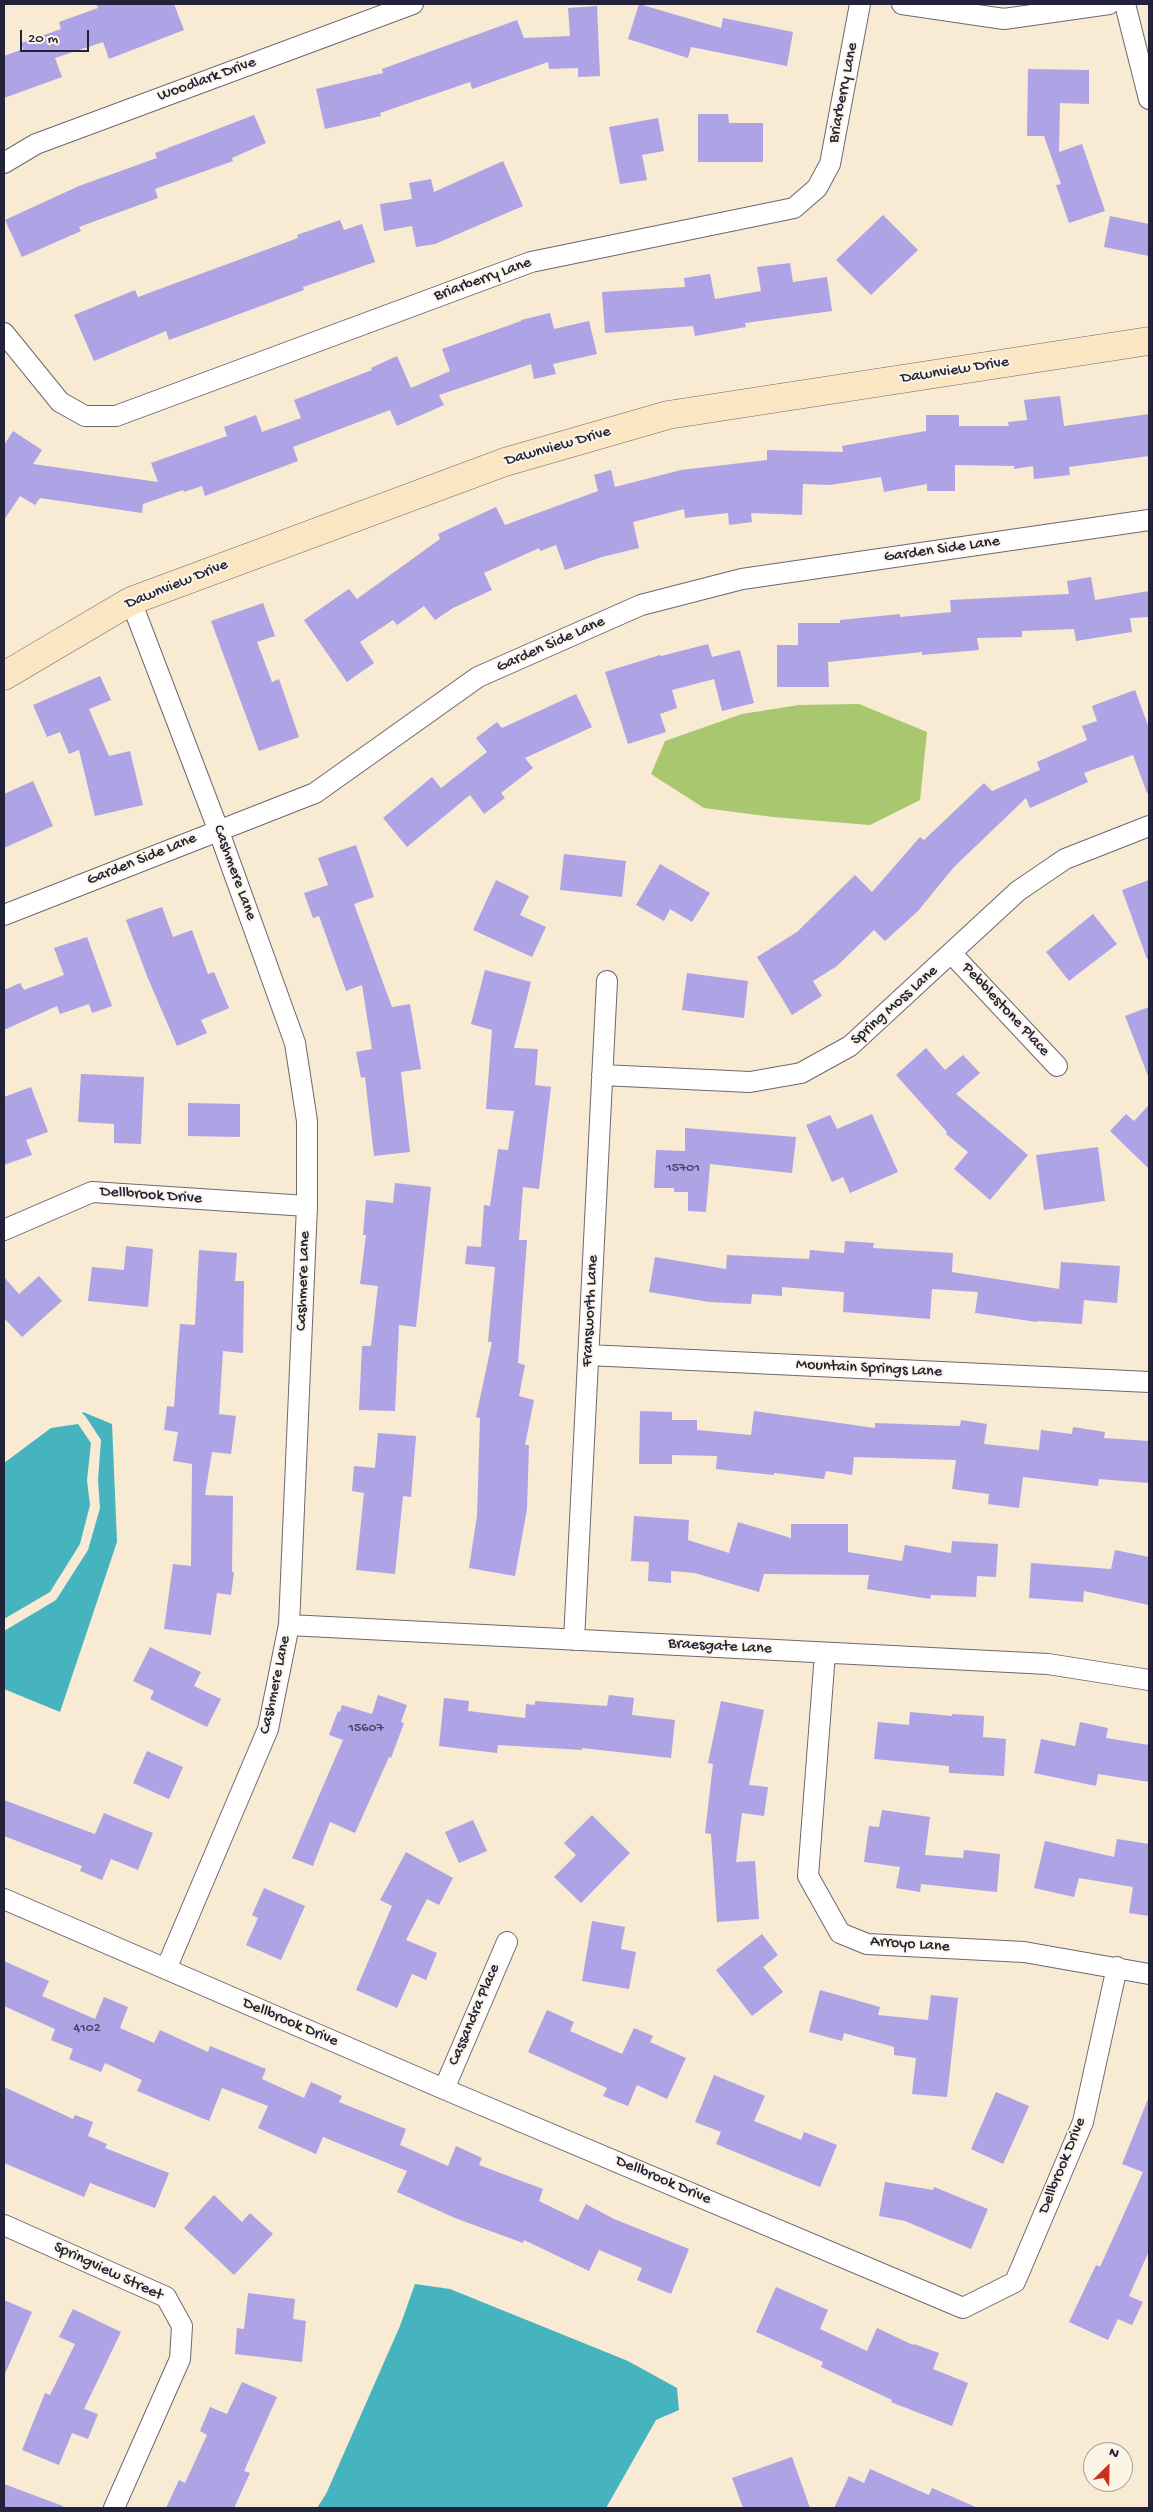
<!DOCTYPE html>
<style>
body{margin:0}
#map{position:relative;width:1153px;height:2512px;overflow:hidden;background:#f8ead3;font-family:"Gochi Hand",sans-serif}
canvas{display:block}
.frame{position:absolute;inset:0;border:5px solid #22223b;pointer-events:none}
.north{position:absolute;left:1083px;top:2442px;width:50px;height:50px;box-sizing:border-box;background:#fcf5e5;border:1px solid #a5a1a1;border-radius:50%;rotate:23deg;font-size:14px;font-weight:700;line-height:20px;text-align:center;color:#22223b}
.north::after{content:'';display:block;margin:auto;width:18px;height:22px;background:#c8321e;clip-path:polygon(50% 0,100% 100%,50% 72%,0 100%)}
.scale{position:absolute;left:20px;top:30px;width:69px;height:22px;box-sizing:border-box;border:2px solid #22223b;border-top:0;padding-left:6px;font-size:15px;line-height:18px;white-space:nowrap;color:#22223b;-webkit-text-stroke:4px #fcf5e5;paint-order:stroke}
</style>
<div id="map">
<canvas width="1153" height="2512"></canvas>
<div class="frame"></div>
<div class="north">N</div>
<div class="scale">20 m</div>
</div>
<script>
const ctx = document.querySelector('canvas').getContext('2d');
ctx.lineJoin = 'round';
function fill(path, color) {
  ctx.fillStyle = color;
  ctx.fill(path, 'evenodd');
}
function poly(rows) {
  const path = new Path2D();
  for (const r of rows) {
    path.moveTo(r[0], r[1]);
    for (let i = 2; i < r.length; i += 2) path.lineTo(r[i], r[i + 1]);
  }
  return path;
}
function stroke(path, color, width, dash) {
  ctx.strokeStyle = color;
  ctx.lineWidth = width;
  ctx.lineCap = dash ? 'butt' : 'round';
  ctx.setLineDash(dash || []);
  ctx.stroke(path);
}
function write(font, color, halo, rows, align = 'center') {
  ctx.font = font + ' "Gochi Hand",sans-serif';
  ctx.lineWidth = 4;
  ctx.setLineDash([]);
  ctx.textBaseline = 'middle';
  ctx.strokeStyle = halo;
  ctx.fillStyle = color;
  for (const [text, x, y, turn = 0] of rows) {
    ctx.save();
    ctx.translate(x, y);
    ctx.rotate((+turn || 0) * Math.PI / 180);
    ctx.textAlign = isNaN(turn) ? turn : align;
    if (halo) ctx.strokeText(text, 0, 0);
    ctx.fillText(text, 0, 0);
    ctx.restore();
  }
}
const green = poly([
 [859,704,927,732,920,800,870,825,773,817,704,808,651,774,665,741,742,714,799,705]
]);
const water = poly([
 [83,1412,112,1424,117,1542,60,1712,4,1689,4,1631,56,1600,88,1550,100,1508,98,1480,101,1440,86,1417,82,1413],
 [78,1424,91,1443,87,1480,90,1505,80,1544,50,1592,4,1619,4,1463,51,1428],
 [415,2284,450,2289,628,2361,677,2388,679,2410,656,2420,606,2508,317,2508,326,2494,400,2326]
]);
const building = poly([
 [96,4,174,4,184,30,109,59,103,42,55,58,62,77,4,98,4,56,23,49,21,43,61,29,59,22,98,8],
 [639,4,721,28,723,18,793,32,787,66,691,47,688,58,628,39],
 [597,6,600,76,578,77,578,68,549,69,548,62,472,89,470,82,380,113,381,116,325,129,316,89,383,73,382,69,517,20,524,38,570,36,568,8],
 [1028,69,1089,70,1089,104,1060,103,1059,152,1082,144,1105,211,1069,223,1056,185,1061,184,1044,136,1027,136],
 [698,114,728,114,729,123,763,123,763,162,698,162],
 [254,115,266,143,232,158,233,161,155,189,158,198,79,227,81,231,22,257,5,220,79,186,157,158,155,153],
 [658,118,664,151,642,155,647,180,620,184,609,127],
 [503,161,523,206,435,244,416,247,412,226,384,231,380,204,412,199,409,183,431,179,434,192],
 [883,215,918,250,871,295,836,260],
 [1110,216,1149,224,1149,256,1104,247],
 [340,220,344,230,362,224,375,262,303,287,304,290,169,340,166,331,94,361,74,315,135,290,138,297,298,238,297,235],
 [790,263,793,282,827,277,832,311,745,323,746,327,695,336,693,326,605,333,602,292,685,287,684,278,710,274,715,299,761,291,757,267],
 [550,313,554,329,589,321,597,354,553,364,556,374,534,379,531,364,439,395,444,405,397,426,390,410,293,447,298,461,205,496,202,486,184,492,183,490,143,504,142,513,40,498,35,505,20,496,4,520,4,445,13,431,42,450,33,464,158,482,151,463,227,436,224,427,256,415,262,432,301,418,294,400,372,370,371,368,397,356,411,388,450,371,442,349,521,321,521,320],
 [1060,396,1064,426,1149,414,1149,456,1069,467,1070,475,1034,479,1033,466,1014,469,1014,466,955,465,955,491,927,491,927,484,884,492,881,477,830,485,803,484,802,515,751,513,752,522,729,525,728,513,685,518,684,509,633,522,639,548,602,557,565,570,556,545,540,551,539,548,484,573,492,590,453,608,435,620,424,606,397,625,393,620,360,642,374,663,347,682,304,620,349,589,357,599,440,539,438,534,496,507,505,525,598,491,594,475,611,470,615,487,681,470,767,460,767,450,843,452,842,446,926,431,926,415,959,415,959,426,1009,426,1008,422,1027,420,1024,400],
 [1091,577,1095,600,1149,591,1149,617,1130,618,1132,632,1076,641,1074,629,1022,631,1022,637,977,638,979,650,922,655,922,652,828,662,829,687,777,687,777,645,798,645,798,623,840,623,840,620,900,614,900,617,951,612,950,600,1069,594,1067,581],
 [263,603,275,636,257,642,272,682,279,679,299,737,259,751,211,621],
 [708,644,712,657,740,650,754,703,722,711,714,679,672,690,677,708,660,714,666,732,628,744,605,672,660,655,661,656],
 [100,676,111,700,89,709,109,756,130,751,143,805,95,816,79,750,69,754,60,732,47,737,33,705],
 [1135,690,1149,728,1149,792,1147,793,1133,755,1084,773,1088,782,1030,808,1026,798,954,867,918,911,885,941,874,930,837,966,813,981,822,996,792,1015,757,957,797,932,855,875,872,892,920,837,924,840,984,783,992,791,1040,770,1037,762,1087,740,1082,726,1097,721,1092,706],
 [576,694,592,727,525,758,533,768,501,793,505,798,484,814,470,795,407,847,383,818,432,777,441,788,487,752,476,738,497,722,502,728],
 [33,781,53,826,4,848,4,794],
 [356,845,374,897,354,904,392,1007,410,1004,421,1069,401,1072,410,1152,374,1156,365,1077,361,1078,356,1052,372,1049,362,985,346,991,319,916,313,918,304,893,328,885,318,858],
 [564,854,626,861,622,897,560,890],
 [660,864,710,893,692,922,670,909,664,921,636,905],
 [496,880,529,896,520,915,546,927,532,957,473,930],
 [1149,880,1149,959,1147,959,1122,890],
 [162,907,173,937,192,930,208,974,214,972,229,1008,201,1020,207,1033,177,1046,147,976,126,920],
 [1093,914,1117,944,1069,981,1046,952],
 [87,937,112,1006,92,1013,89,1004,60,1014,57,1006,4,1030,4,990,20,983,24,990,64,975,54,948],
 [485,970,531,982,514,1048,538,1049,535,1085,551,1087,539,1189,523,1187,519,1240,527,1240,518,1363,525,1365,519,1396,534,1400,525,1445,529,1445,527,1509,515,1576,469,1568,477,1516,480,1418,476,1417,492,1342,488,1342,495,1267,465,1264,467,1246,481,1247,484,1205,490,1206,498,1149,508,1150,514,1111,486,1109,492,1030,471,1024],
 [687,973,748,981,744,1018,682,1010],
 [1149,1007,1149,1076,1148,1076,1125,1016],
 [926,1048,945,1070,963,1055,980,1073,956,1094,1028,1155,990,1200,954,1169,968,1152,946,1134,947,1132,896,1075],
 [81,1074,144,1077,141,1144,114,1143,114,1124,78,1122],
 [31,1087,48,1132,26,1140,32,1155,4,1165,4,1097],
 [188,1103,240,1104,240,1137,188,1136],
 [1149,1105,1149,1169,1110,1131,1126,1114,1134,1121],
 [872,1114,898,1172,850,1193,843,1177,832,1182,806,1125,830,1115,837,1129],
 [685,1128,796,1137,792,1173,710,1164,706,1212,688,1211,688,1192,674,1192,674,1188,654,1188,656,1150,685,1151],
 [1098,1147,1105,1201,1044,1210,1036,1155],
 [395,1183,431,1187,416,1327,399,1325,395,1411,359,1410,362,1346,371,1346,378,1286,360,1284,366,1235,363,1235,366,1200,393,1203],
 [845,1241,874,1243,873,1248,953,1253,952,1272,1059,1289,1061,1262,1120,1266,1117,1303,1084,1300,1082,1324,1038,1321,1037,1322,975,1313,978,1292,932,1289,930,1319,843,1312,844,1292,782,1287,782,1296,752,1294,751,1304,709,1302,649,1292,655,1257,726,1269,727,1255,809,1259,810,1250,844,1253],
 [126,1246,153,1249,148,1307,88,1301,92,1267,124,1270],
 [199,1250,237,1253,235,1281,244,1281,243,1353,223,1351,219,1414,236,1416,231,1454,212,1452,205,1495,233,1496,232,1572,234,1572,231,1595,217,1593,211,1635,164,1629,173,1564,191,1566,192,1464,173,1461,178,1432,164,1430,167,1406,174,1407,180,1324,195,1325],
 [39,1276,62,1301,22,1337,4,1318,4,1277,19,1294],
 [640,1411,672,1412,672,1420,697,1420,697,1430,751,1435,754,1411,875,1428,875,1423,960,1426,961,1420,987,1424,984,1444,1039,1450,1041,1430,1072,1434,1073,1427,1105,1432,1104,1438,1149,1441,1149,1483,1099,1479,1098,1486,1023,1477,1019,1508,988,1504,989,1494,952,1489,956,1460,854,1457,852,1475,826,1471,824,1479,774,1473,774,1475,716,1469,717,1456,672,1455,672,1464,639,1464],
 [378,1433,416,1436,411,1497,403,1496,395,1574,356,1570,364,1493,352,1491,354,1466,375,1468],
 [634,1516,689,1520,688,1540,729,1553,738,1522,791,1538,791,1524,848,1524,848,1552,902,1561,905,1545,951,1553,952,1541,998,1544,996,1577,977,1576,976,1597,931,1595,930,1599,867,1589,869,1575,764,1574,759,1592,695,1573,671,1571,671,1583,648,1581,649,1562,631,1561],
 [1115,1550,1149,1557,1149,1605,1084,1591,1083,1602,1029,1598,1031,1563,1111,1569],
 [150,1647,201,1672,194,1686,221,1699,207,1727,150,1699,154,1691,133,1681],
 [378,1695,407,1705,401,1722,404,1723,391,1758,389,1757,355,1833,330,1822,313,1866,292,1858,343,1740,329,1735,338,1711,340,1712,342,1705,372,1714],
 [609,1695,634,1698,632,1715,675,1720,671,1758,582,1748,582,1750,498,1745,497,1753,439,1746,444,1698,469,1701,468,1711,525,1718,526,1704,535,1705,535,1701,607,1706],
 [721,1701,764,1710,749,1785,768,1787,764,1816,742,1813,736,1862,755,1861,759,1919,717,1922,711,1834,705,1833,713,1764,708,1763],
 [910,1712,952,1716,952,1714,984,1716,983,1737,1006,1739,1004,1776,949,1773,949,1766,874,1759,878,1722,909,1725],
 [1080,1722,1108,1728,1106,1738,1149,1745,1149,1782,1098,1774,1096,1786,1034,1773,1041,1739,1075,1746],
 [147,1751,183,1767,169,1799,133,1783],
 [4,1800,95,1834,104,1813,153,1833,138,1870,111,1859,102,1880,80,1871,82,1866,4,1836],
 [882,1810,930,1817,925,1855,963,1858,964,1850,1000,1854,997,1892,921,1884,920,1892,896,1888,900,1867,864,1862,869,1826,879,1827],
 [592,1815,630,1853,581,1903,554,1877,576,1855,564,1843],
 [473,1820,487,1851,459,1863,445,1832],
 [1117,1839,1149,1844,1149,1916,1129,1913,1133,1887,1079,1878,1074,1897,1034,1888,1045,1841,1114,1857],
 [406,1852,453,1878,439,1905,427,1899,406,1940,437,1953,426,1980,412,1974,397,2008,356,1990,392,1906,380,1900],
 [264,1888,305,1906,281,1960,246,1945,258,1918,252,1915],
 [592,1921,625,1927,621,1949,636,1952,629,1989,582,1981],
 [762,1934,778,1955,763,1967,783,1992,752,2016,716,1970],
 [4,1961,49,1981,42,1996,95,2019,104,1997,128,2007,120,2028,154,2043,160,2030,208,2052,210,2046,266,2069,262,2079,304,2098,311,2082,342,2096,339,2102,406,2129,400,2145,448,2166,456,2146,482,2158,479,2165,543,2189,539,2201,578,2220,586,2204,614,2219,689,2249,671,2294,637,2280,642,2268,599,2250,589,2271,524,2240,523,2243,455,2218,397,2192,407,2171,323,2137,316,2154,258,2128,268,2106,222,2088,209,2121,137,2091,142,2080,105,2063,101,2072,69,2059,73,2049,51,2040,55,2029,4,2006],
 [820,1990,880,2007,878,2015,928,2020,931,1995,958,1998,947,2097,912,2094,916,2058,894,2055,894,2047,844,2033,842,2041,809,2032],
 [547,2010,574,2022,570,2031,622,2054,634,2028,653,2036,650,2042,686,2058,667,2099,637,2085,628,2106,603,2096,607,2088,528,2052],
 [714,2075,765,2096,754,2121,801,2140,804,2132,837,2145,820,2187,716,2144,721,2132,695,2122],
 [4,2087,73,2119,75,2115,93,2122,88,2136,107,2144,105,2148,169,2173,155,2208,90,2183,84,2197,4,2163],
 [996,2092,1029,2106,1003,2164,971,2149],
 [1148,2099,1149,2251,1129,2296,1143,2302,1132,2325,1118,2319,1108,2340,1069,2322,1096,2265,1100,2267,1143,2172,1122,2164],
 [885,2182,933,2190,934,2187,988,2209,971,2249,905,2221,879,2216],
 [214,2195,242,2222,250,2213,273,2234,234,2275,184,2228],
 [776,2287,828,2310,820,2329,867,2351,877,2328,913,2345,914,2344,939,2353,933,2369,968,2383,952,2426,891,2402,892,2400,821,2367,823,2362,756,2332],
 [248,2293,295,2299,293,2319,306,2321,302,2362,235,2354,237,2328,244,2329],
 [4,2300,32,2312,4,2376],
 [73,2309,121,2332,84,2409,98,2414,88,2439,72,2433,59,2465,22,2450,45,2393,50,2395,75,2344,59,2337],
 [242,2382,277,2397,244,2471,250,2473,234,2508,166,2508,179,2480,185,2483,207,2435,200,2431,210,2407,227,2414],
 [792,2457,810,2508,743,2508,732,2478],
 [870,2469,929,2495,932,2488,978,2508,834,2508,849,2476,864,2483],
 [4,2484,63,2506,63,2508,4,2508]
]);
const street = poly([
 [902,4,1004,19,1109,4],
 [1125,4,1149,99],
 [4,163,36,144,413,4],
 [4,333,60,402,85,416,116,416,531,262,794,208,817,188,830,164,860,4],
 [131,601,218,829,295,1043,307,1121,307,1206,289,1625,268,1729,166,1969],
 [4,915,315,793,478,677,641,605,742,579,1149,520],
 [952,954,1057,1066],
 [602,1075,750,1082,801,1073,850,1046,1018,891,1065,859,1149,826],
 [4,1230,92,1192,307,1206],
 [588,1355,1149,1382],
 [289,1625,1048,1664,1149,1680],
 [574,1640,607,981],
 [825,1653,808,1876,840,1933,867,1944,1024,1952,1149,1974],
 [4,1899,444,2089,963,2308,1015,2282,1083,2122,1117,1967],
 [444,2089,507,1942],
 [4,2225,166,2297,182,2326,180,2359,114,2508]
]);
const secondary = poly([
 [4,676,131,601,505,462,668,415,1149,341]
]);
const numberNames = [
 ["15701",683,1169],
 ["15607",366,1729],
 ["4102",87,2029]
];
const streetNames = [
 ["Woodlark Drive",207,80,-20],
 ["Briarberry Lane",844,93,-79],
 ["Briarberry Lane",483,280,-20],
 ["Dawnview Drive",955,371,-9],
 ["Dawnview Drive",558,447,-16],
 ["Garden Side Lane",942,550,-8],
 ["Dawnview Drive",177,585,-22],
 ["Garden Side Lane",551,645,-24],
 ["Garden Side Lane",142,860,-22],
 ["Cashmere Lane",234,873,70],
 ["Spring Moss Lane",895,1006,-42],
 ["Pebblestone Place",1005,1010,47],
 ["Dellbrook Drive",151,1196,4],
 ["Cashmere Lane",304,1281,-88],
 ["Fransworth Lane",591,1311,-87],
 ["Mountain Springs Lane",869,1369,3],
 ["Braesgate Lane",720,1647,3],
 ["Cashmere Lane",276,1685,-78],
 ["Arroyo Lane",910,1945,4],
 ["Cassandra Place",475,2015,-67],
 ["Dellbrook Drive",290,2023,23],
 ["Dellbrook Drive",1063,2166,-68],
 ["Dellbrook Drive",663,2181,23],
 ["Springview Street",108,2272,25]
];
fill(green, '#a8c76f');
fill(water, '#45b4bf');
fill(building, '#ada3e5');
stroke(street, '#6d6870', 22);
stroke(secondary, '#6d6870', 29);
stroke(street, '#fff', 20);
stroke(secondary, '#fbe6c3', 28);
write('14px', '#454266', null, numberNames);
write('16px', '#22223b', '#fcf5e5', streetNames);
</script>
